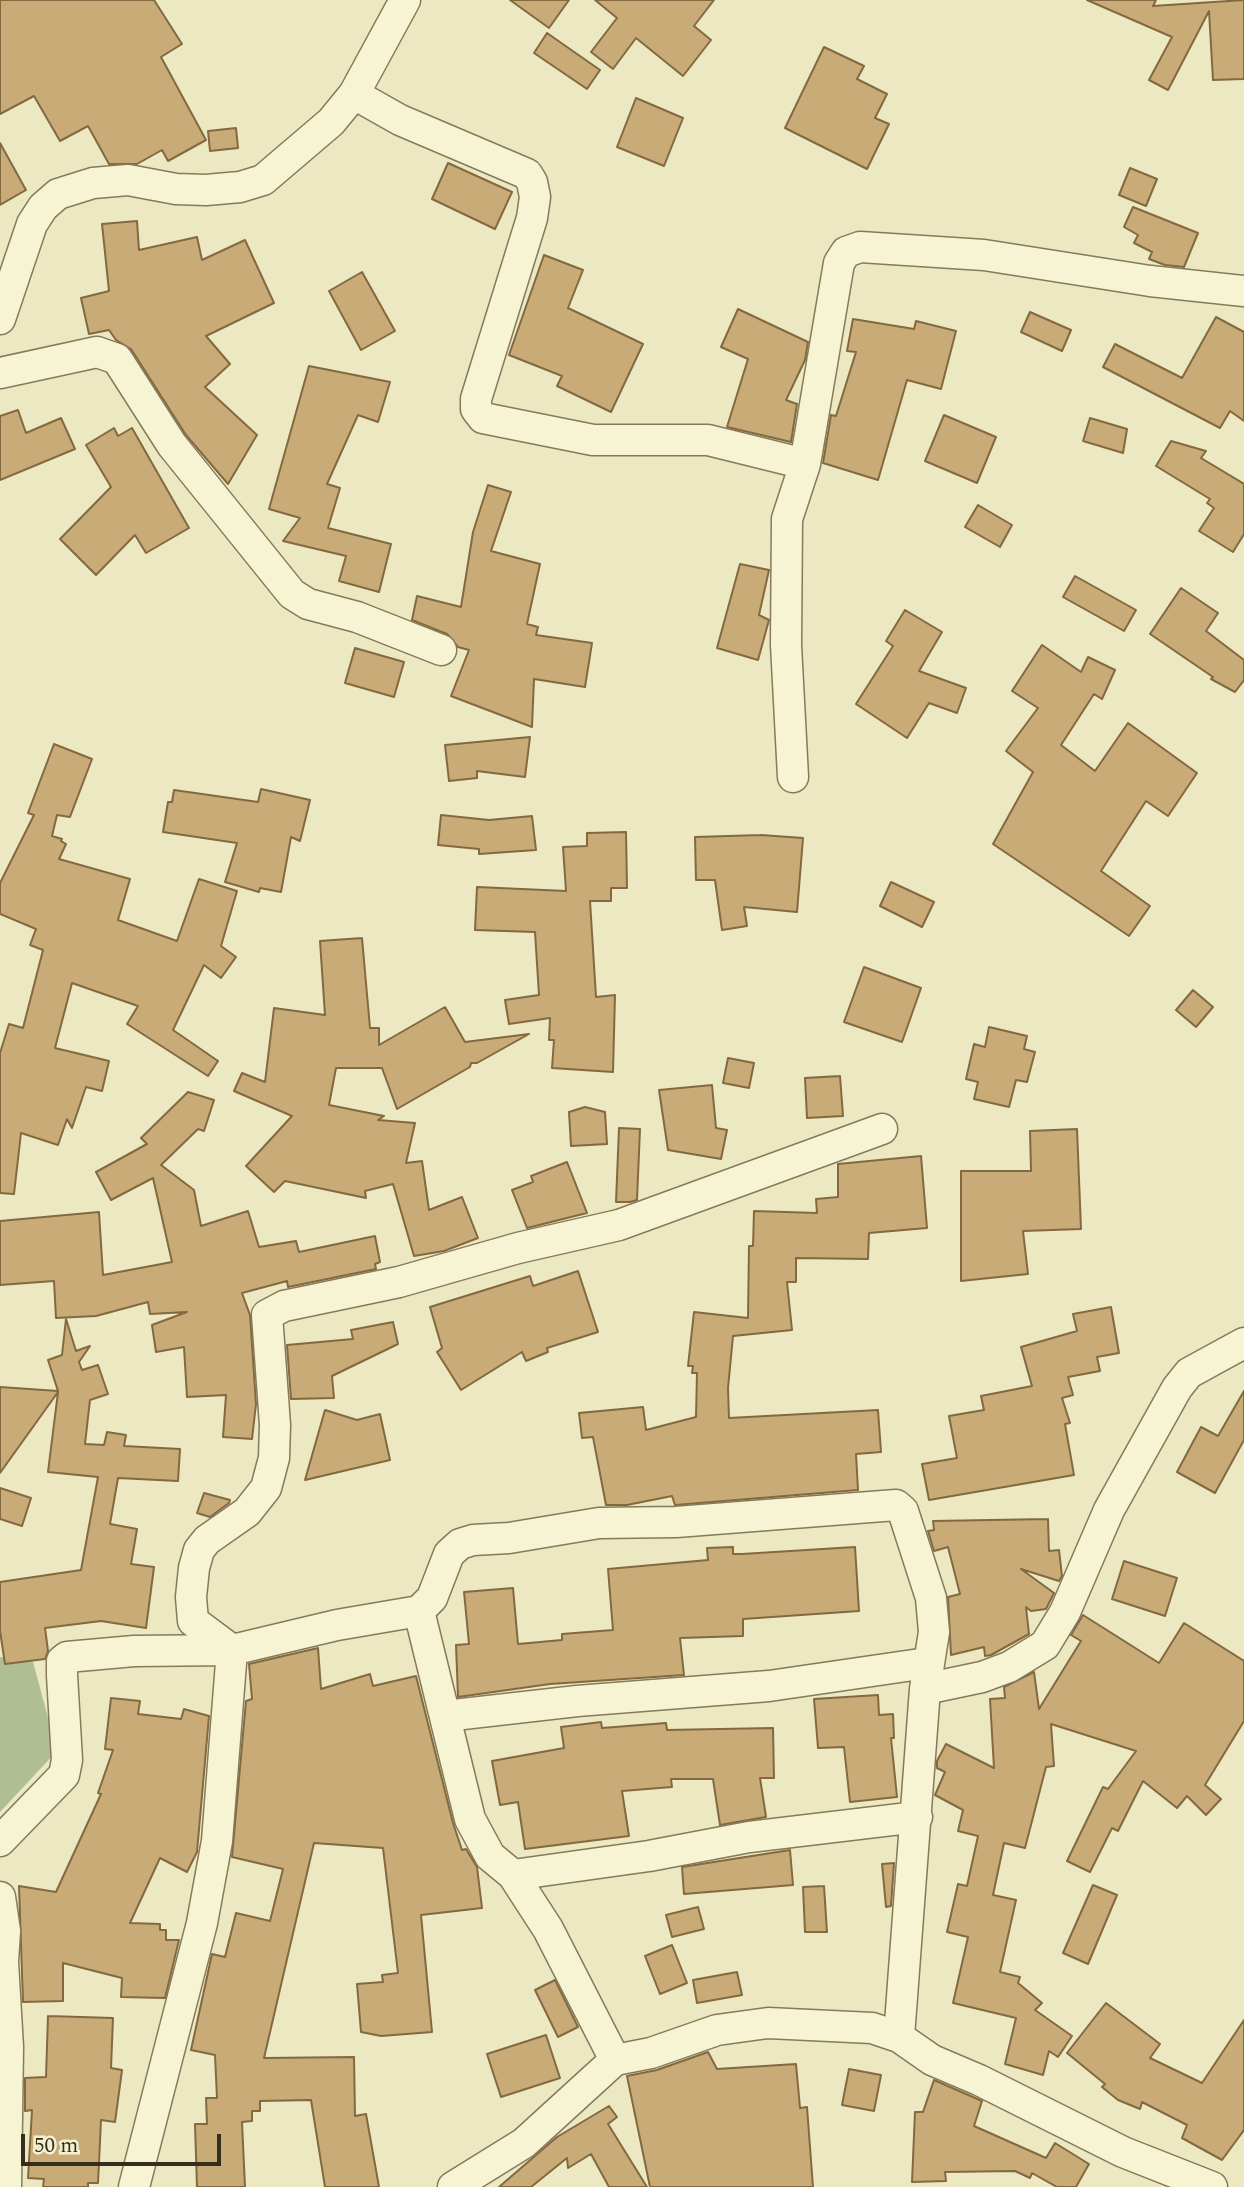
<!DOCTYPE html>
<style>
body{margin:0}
#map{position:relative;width:1244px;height:2187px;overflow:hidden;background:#ece8c1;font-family:Spectral,serif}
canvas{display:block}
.scale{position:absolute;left:21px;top:2134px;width:200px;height:32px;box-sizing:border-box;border:4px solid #352e1d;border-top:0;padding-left:9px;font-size:21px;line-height:24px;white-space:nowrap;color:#352e1d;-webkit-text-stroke:5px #f4f1d0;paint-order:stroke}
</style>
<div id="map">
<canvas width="1244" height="2187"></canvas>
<div class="scale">50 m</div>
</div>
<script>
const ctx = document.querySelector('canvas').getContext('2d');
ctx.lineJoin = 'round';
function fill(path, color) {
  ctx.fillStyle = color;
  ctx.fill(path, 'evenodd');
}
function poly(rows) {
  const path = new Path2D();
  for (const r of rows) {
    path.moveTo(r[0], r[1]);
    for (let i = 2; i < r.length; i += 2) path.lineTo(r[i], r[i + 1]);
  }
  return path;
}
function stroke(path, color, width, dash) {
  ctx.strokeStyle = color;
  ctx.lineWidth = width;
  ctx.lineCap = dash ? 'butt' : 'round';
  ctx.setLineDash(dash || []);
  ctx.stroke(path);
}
const cemetery = poly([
 [0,1657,33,1662,57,1751,0,1812]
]);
const building = poly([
 [0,0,154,0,182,44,161,57,206,140,168,161,162,150,137,164,109,164,88,126,60,141,34,96,0,114,0,0],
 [510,0,569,0,549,28,510,0],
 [595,0,714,0,694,26,711,40,683,76,636,38,613,69,591,52,617,18,595,0],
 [1087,0,1156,0,1153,6,1244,0,1244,79,1213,80,1209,11,1168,90,1149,80,1172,37,1087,0],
 [547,33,600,70,587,89,534,53,547,33],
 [824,47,864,66,857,79,887,94,875,118,889,124,867,169,785,128,824,47],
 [636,98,683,118,664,166,617,147,636,98],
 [236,128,238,148,210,151,208,131,236,128],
 [0,143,26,190,0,205,0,143],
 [448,163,512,192,495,229,432,199,448,163],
 [1130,168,1157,179,1146,206,1119,195,1130,168],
 [1133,207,1198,233,1184,267,1165,265,1149,259,1152,252,1134,243,1138,235,1124,227,1133,207],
 [137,221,139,250,197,237,202,260,245,240,274,303,206,336,230,364,205,387,257,435,228,484,186,435,131,349,116,340,109,330,89,334,81,298,109,291,102,224,137,221],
 [544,255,583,270,568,308,643,344,611,412,557,386,562,376,509,355,544,255],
 [362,272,395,331,361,350,329,291,362,272],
 [738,309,808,342,805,360,786,400,797,404,791,442,727,427,748,359,721,347,738,309],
 [1030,312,1071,330,1062,351,1021,332,1030,312],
 [1216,317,1244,332,1244,421,1230,411,1220,428,1103,367,1115,344,1182,378,1216,317],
 [853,319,914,329,916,321,956,331,941,389,907,380,878,480,823,463,831,415,836,416,856,352,847,351,853,319],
 [309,366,390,382,378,422,358,415,327,484,340,488,328,528,391,544,379,592,339,581,346,556,283,541,300,518,269,509,309,366],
 [18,410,26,433,61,418,75,449,0,480,0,416,18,410],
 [944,415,996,437,977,483,925,461,944,415],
 [1090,418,1127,429,1123,453,1083,441,1090,418],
 [114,428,118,436,132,428,189,528,146,553,135,535,96,575,60,539,111,487,86,445,114,428],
 [1171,441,1206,451,1201,458,1244,484,1244,534,1233,552,1199,531,1214,508,1207,503,1210,499,1156,466,1171,441],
 [488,485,511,492,491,551,540,564,527,624,538,627,536,635,592,643,585,687,534,679,532,727,451,696,469,650,458,647,447,634,412,620,417,596,461,607,473,532,488,485],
 [978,505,1012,525,1000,547,965,527,978,505],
 [740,564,769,570,759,615,769,620,758,660,717,648,740,564],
 [1075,576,1136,610,1124,631,1063,597,1075,576],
 [1181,588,1218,613,1206,631,1244,660,1244,680,1235,692,1211,679,1213,677,1150,634,1181,588],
 [905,610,942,632,919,671,966,688,957,713,929,703,907,738,856,704,893,646,886,641,905,610],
 [1042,645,1081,672,1088,657,1115,670,1102,699,1094,694,1061,745,1095,771,1128,723,1197,773,1168,816,1146,801,1101,871,1150,906,1129,936,993,844,1033,772,1006,751,1038,708,1012,691,1042,645],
 [355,648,404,662,394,697,345,683,355,648],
 [530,737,525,777,477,771,477,778,449,781,445,745,530,737],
 [54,744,92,759,70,817,57,815,52,836,62,839,61,841,66,844,59,859,130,879,118,920,177,941,199,879,237,891,221,946,236,957,221,978,204,965,173,1030,218,1061,208,1076,127,1024,138,1006,72,983,55,1048,109,1061,102,1091,86,1087,72,1128,67,1119,58,1145,21,1133,14,1194,0,1193,0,1053,9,1024,23,1028,43,950,30,945,36,929,0,914,0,883,34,815,28,813,54,744],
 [261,789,310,800,300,841,291,837,281,892,260,888,259,892,225,882,237,843,163,832,168,802,172,802,174,790,258,802,261,789],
 [441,815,489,820,532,816,536,850,479,854,479,849,438,845,441,815],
 [626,832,627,888,611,888,611,901,590,901,596,997,615,995,613,1072,552,1068,554,1040,549,1040,550,1018,509,1024,505,1000,539,995,535,932,475,930,477,887,566,891,563,847,587,846,587,833,626,832],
 [761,835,803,838,797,912,744,907,747,926,722,930,715,880,696,880,695,837,761,835],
 [891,882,934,902,922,927,880,906,891,882],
 [362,938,370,1028,379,1028,379,1045,445,1007,465,1042,529,1034,477,1063,471,1063,470,1067,397,1109,382,1068,336,1068,329,1105,384,1116,378,1120,415,1123,406,1163,422,1161,429,1210,462,1197,478,1238,444,1251,414,1256,393,1184,365,1191,366,1198,285,1181,274,1192,246,1166,292,1116,234,1091,242,1073,265,1082,274,1008,325,1015,320,941,362,938],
 [864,967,921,988,902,1042,844,1022,864,967],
 [1193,990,1213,1007,1196,1027,1176,1010,1193,990],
 [989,1027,1027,1036,1024,1049,1035,1052,1027,1082,1016,1080,1009,1107,974,1099,978,1082,966,1079,974,1044,985,1047,989,1027],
 [728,1058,754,1063,749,1088,723,1083,728,1058],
 [840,1076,843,1116,807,1118,805,1078,840,1076],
 [712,1085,716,1128,727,1130,721,1159,668,1150,659,1090,712,1085],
 [188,1092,214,1100,204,1131,198,1129,161,1165,194,1190,201,1226,248,1211,259,1247,296,1241,299,1252,375,1236,380,1262,375,1264,376,1269,288,1287,287,1281,242,1293,250,1315,256,1404,252,1439,223,1437,226,1395,187,1397,184,1347,156,1352,152,1325,187,1312,150,1314,148,1302,96,1316,56,1318,54,1281,0,1285,0,1221,99,1212,103,1275,172,1262,153,1178,111,1200,96,1172,147,1144,141,1138,188,1092],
 [585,1107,605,1112,607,1144,571,1146,569,1112,585,1107],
 [619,1128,640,1129,637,1200,630,1202,616,1202,619,1128],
 [1077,1129,1081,1229,1023,1231,1028,1274,961,1281,961,1171,1031,1171,1030,1131,1077,1129],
 [921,1156,927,1228,869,1233,868,1259,796,1258,796,1282,787,1282,792,1330,733,1336,728,1388,729,1418,878,1410,881,1452,856,1454,858,1490,675,1505,672,1496,627,1505,606,1505,593,1437,582,1438,579,1413,643,1407,646,1430,696,1417,697,1373,692,1373,693,1366,688,1366,694,1312,748,1318,749,1246,753,1246,754,1211,817,1213,816,1199,838,1197,838,1164,921,1156],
 [567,1162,587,1213,527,1228,512,1190,533,1182,531,1176,567,1162],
 [578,1271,598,1332,547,1348,548,1352,526,1361,522,1352,461,1390,437,1352,442,1348,430,1307,530,1276,533,1286,578,1271],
 [1111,1307,1119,1353,1097,1357,1100,1371,1068,1377,1073,1395,1062,1398,1070,1423,1065,1424,1074,1475,929,1500,922,1464,957,1458,949,1416,984,1410,981,1396,1032,1386,1021,1347,1077,1331,1073,1314,1111,1307],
 [66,1319,76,1351,90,1346,79,1362,82,1370,98,1365,108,1394,90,1400,85,1444,104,1445,107,1432,126,1435,124,1446,180,1449,178,1481,118,1478,110,1524,137,1529,131,1564,154,1567,146,1628,101,1621,45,1628,48,1651,45,1659,5,1664,0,1631,0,1582,81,1570,98,1477,48,1472,58,1392,0,1473,0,1387,58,1391,48,1360,62,1355,66,1319],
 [393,1322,398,1344,332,1376,334,1398,291,1399,287,1345,353,1339,351,1330,393,1322],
 [1244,1391,1244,1440,1215,1493,1177,1472,1201,1427,1218,1436,1244,1391],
 [325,1410,357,1420,380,1414,390,1460,305,1480,325,1410],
 [0,1488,31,1498,22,1526,0,1519,0,1488],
 [204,1493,230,1500,229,1503,210,1517,197,1513,204,1493],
 [1048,1519,1049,1551,1059,1550,1062,1576,1059,1581,1021,1569,1054,1593,1046,1609,1031,1611,1026,1607,1029,1634,991,1655,985,1656,984,1647,951,1655,948,1597,960,1594,948,1547,934,1551,928,1531,934,1530,933,1521,1048,1519],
 [733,1547,733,1554,742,1554,855,1547,859,1611,743,1619,743,1636,680,1638,684,1675,550,1684,458,1697,456,1645,469,1644,464,1592,513,1588,518,1644,562,1640,562,1634,613,1630,608,1569,708,1560,707,1548,733,1547],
 [1124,1561,1177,1578,1165,1616,1112,1599,1124,1561],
 [1083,1615,1159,1663,1184,1623,1244,1661,1244,1721,1205,1785,1221,1799,1206,1815,1187,1796,1177,1808,1143,1781,1118,1831,1112,1828,1090,1872,1067,1861,1103,1787,1108,1789,1136,1751,1051,1724,1054,1766,1046,1767,1025,1848,1004,1843,993,1895,1016,1900,1000,1972,1020,1977,1018,1983,1042,2003,1035,2010,1072,2036,1058,2057,1049,2051,1043,2075,1005,2064,1016,2018,953,2003,968,1937,947,1932,958,1884,967,1886,978,1836,958,1831,963,1810,935,1795,945,1772,937,1768,937,1761,946,1744,994,1768,990,1699,1005,1698,1004,1687,1034,1672,1039,1709,1081,1641,1071,1635,1083,1615],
 [318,1648,321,1689,370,1674,373,1686,416,1676,453,1823,462,1850,466,1849,477,1867,482,1908,421,1915,432,2032,381,2036,361,2032,357,1984,383,1982,382,1975,398,1973,383,1848,314,1843,264,2058,354,2057,355,2116,366,2114,379,2187,325,2187,311,2100,260,2101,260,2111,252,2111,252,2121,242,2122,245,2187,197,2187,195,2124,207,2124,206,2098,217,2098,215,2055,191,2050,212,1954,225,1957,236,1913,270,1921,283,1869,232,1857,246,1701,252,1699,249,1664,318,1648],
 [878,1695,879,1715,893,1714,894,1738,891,1738,897,1797,850,1802,844,1747,818,1748,814,1699,878,1695],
 [111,1698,140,1701,138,1714,181,1719,184,1709,209,1716,197,1852,187,1872,160,1858,130,1923,160,1924,160,1930,166,1930,166,1940,179,1940,165,1998,121,1997,122,1978,63,1963,63,2001,23,2002,19,1886,56,1892,101,1794,98,1793,113,1750,105,1749,111,1698],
 [601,1722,602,1728,666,1723,667,1730,773,1728,774,1778,760,1778,766,1817,720,1825,713,1779,671,1779,672,1787,622,1791,629,1836,525,1849,518,1802,500,1805,492,1761,564,1748,561,1727,601,1722],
 [790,1850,793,1885,684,1894,682,1867,790,1850],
 [894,1863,891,1906,886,1907,882,1864,894,1863],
 [1093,1885,1117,1895,1088,1964,1063,1953,1093,1885],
 [824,1886,827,1932,805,1932,803,1887,824,1886],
 [698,1907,704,1929,672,1937,666,1915,698,1907],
 [672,1945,687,1983,660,1994,645,1956,672,1945],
 [737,1972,742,1995,697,2003,693,1980,737,1972],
 [555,1980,578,2027,558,2037,535,1990,555,1980],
 [1106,2003,1160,2044,1150,2058,1202,2083,1244,2020,1244,2130,1222,2160,1182,2138,1187,2125,1142,2102,1140,2109,1118,2100,1102,2087,1105,2084,1067,2053,1106,2003],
 [48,2016,113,2018,111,2068,122,2070,115,2122,101,2120,98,2183,88,2183,88,2187,43,2187,44,2179,28,2178,32,2110,25,2111,25,2078,46,2077,48,2016],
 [546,2035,560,2078,501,2097,487,2054,546,2035],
 [708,2052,717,2069,796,2064,800,2108,807,2107,813,2187,650,2187,627,2076,657,2070,708,2052],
 [849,2069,881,2075,874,2111,842,2105,849,2069],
 [934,2080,982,2101,974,2126,1046,2158,1055,2143,1089,2164,1076,2187,1057,2187,1032,2173,1030,2178,1015,2171,945,2172,946,2181,912,2182,915,2112,923,2112,934,2080],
 [609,2106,617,2117,608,2124,647,2187,609,2187,591,2154,568,2168,567,2158,531,2187,499,2187,557,2137,609,2106]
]);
const minor = poly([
 [354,94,400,120,527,174,532,182,535,197,532,218,476,399,476,409,483,418,593,440,708,440,805,464],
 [0,319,32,224,43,207,58,194,93,183,128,180,176,189,206,190,240,187,263,180,331,122,354,94,405,0],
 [0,373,97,352,117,359,172,445,292,594,308,604,357,617,441,650],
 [793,777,786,645,787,519,805,464,839,263,846,252,860,247,984,255,1150,281,1244,291],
 [419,1611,470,1819,490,1856,513,1875,548,1929,615,2060],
 [925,1689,982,1677,1009,1667,1045,1645,1065,1612,1109,1510,1177,1388,1189,1373,1244,1343],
 [445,1716,577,1701,769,1686,927,1663],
 [0,1841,64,1775,67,1760,62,1675,62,1661,67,1657,134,1651,232,1650,337,1625,419,1611,432,1598,449,1554,460,1544,473,1540,509,1538,599,1523,676,1522,896,1505,903,1511,931,1598,934,1632,925,1689,899,2037],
 [513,1875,649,1856,749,1837,917,1817],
 [0,1897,5,1931,3,1962,8,2047,6,2187],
 [134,2187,202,1923,217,1841,232,1650,193,1621,191,1597,194,1568,199,1550,207,1540,247,1512,266,1488,274,1458,275,1425,267,1315,284,1306,399,1282,518,1248,619,1225,882,1129],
 [453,2187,524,2143,615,2060,651,2053,717,2030,768,2023,872,2028,899,2037,932,2060,979,2080,1123,2152,1212,2187]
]);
fill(cemetery, '#b0be95');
fill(building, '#c9ab78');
stroke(building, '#836940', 2);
stroke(minor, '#857a5a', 33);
stroke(minor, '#f7f4d4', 30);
</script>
